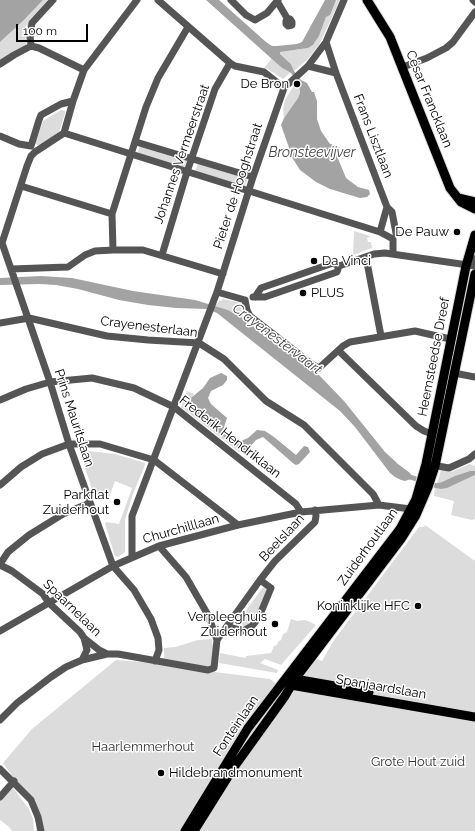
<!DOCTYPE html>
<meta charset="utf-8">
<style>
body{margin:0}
#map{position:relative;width:475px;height:831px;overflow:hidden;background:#fff;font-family:Raleway,sans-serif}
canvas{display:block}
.scale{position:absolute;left:16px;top:24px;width:72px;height:18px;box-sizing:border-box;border:2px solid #000;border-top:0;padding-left:5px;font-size:12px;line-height:14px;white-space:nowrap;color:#000;-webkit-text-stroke:3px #fff;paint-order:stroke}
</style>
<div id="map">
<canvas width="475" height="831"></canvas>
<div class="scale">100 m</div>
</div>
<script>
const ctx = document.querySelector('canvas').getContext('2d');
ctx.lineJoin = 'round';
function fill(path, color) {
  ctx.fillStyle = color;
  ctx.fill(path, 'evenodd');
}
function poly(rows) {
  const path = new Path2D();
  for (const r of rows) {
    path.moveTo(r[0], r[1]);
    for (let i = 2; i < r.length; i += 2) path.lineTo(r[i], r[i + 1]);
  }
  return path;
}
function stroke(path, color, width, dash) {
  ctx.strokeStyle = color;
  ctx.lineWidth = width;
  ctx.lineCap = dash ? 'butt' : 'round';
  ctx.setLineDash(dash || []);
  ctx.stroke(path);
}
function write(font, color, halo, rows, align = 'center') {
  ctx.font = font + ' Raleway,sans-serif';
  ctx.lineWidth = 3;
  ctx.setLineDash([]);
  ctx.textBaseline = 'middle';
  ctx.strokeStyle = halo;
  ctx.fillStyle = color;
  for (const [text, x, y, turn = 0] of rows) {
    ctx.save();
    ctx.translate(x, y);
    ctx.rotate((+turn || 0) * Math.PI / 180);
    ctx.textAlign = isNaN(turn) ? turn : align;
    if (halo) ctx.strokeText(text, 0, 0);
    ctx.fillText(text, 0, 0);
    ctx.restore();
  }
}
const green = poly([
 [43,0,48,0,29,22,28,41,26,44,23,48,0,61,0,42,23,21],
 [336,0,340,0,319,45,306,61,294,71,291,64,280,54,280,52,308,48,313,45,319,36,326,17],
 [272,58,282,68,290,73,283,79,268,69,264,68],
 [298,83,300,93,298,98,284,118,283,109,285,100,293,87],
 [61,110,65,111,65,113,59,132,40,145,37,145,35,143,43,121],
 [140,145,187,160,184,168,138,153],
 [198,163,247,179,245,187,195,171],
 [354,231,370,236,370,237,367,238,368,242,371,242,372,248,353,255],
 [223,299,241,303,243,312,242,318,228,310,215,306,219,301],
 [187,391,194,394,187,408,241,450,239,452,181,407],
 [81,450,115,454,145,463,145,465,133,494,125,520,125,552,118,557,115,556,105,524,106,522,119,524,132,488,115,481,108,500,94,495,80,453],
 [470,464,475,466,475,471,464,473,440,483,437,483,441,470,451,472],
 [475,475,475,519,472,520,451,515,454,501,434,496,435,487,437,489,451,486],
 [425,525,475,561,475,831,36,831,37,811,3,763,32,729,116,660,154,663,191,669,270,679,290,693,314,658,322,661,334,640,419,527,424,527],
 [263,587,267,589,256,617,246,627,235,626],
 [291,619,297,621,305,620,308,621,316,625,281,665,265,659,260,663,278,670,277,673,219,663,220,653,246,658,246,656,271,653,274,646,277,645,278,642,281,640,283,634,287,632],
 [212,639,213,648,211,666,209,667,164,659,164,648,175,647,198,640],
 [13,788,29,809,33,819,34,831,12,831,9,827,0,820,0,799]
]);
const water = poly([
 [0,0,43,0,23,21,0,42],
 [206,0,219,0,266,42,272,46,277,46,297,44,302,42,325,0,336,0,330,15,326,17,319,36,313,45,308,48,280,52,280,54,291,64,294,71,301,80,307,83,312,92,314,92,317,101,317,119,321,131,330,144,332,144,346,178,358,187,369,190,370,194,367,197,360,198,330,189,316,182,300,170,293,159,281,125,284,118,298,98,300,93,299,85,291,73,282,68],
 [41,276,72,278,133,291,195,300,228,310,242,318,319,375,344,401,385,452,398,464,410,473,412,477,411,479,405,481,401,480,395,477,390,473,355,427,340,411,217,313,207,309,176,308,148,305,119,300,78,289,56,285,40,284,0,285,0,278],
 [221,373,227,376,227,380,223,385,211,391,208,398,211,404,227,418,224,427,227,433,241,441,248,438,257,430,265,431,274,437,296,455,304,446,308,447,310,452,299,464,296,465,294,464,263,437,256,440,247,450,241,450,197,416,191,407,191,398,203,388,210,378],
 [470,471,475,471,475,475,447,488,440,489,435,487,437,483,440,483,455,476]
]);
const canal = poly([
 [407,476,437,486,441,485]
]);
const minor = poly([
 [158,0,230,63,235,66,264,72,284,88],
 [231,0,246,15,255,20,267,13,278,0],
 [473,0,475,2],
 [277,1,287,18,290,19,292,22,292,25,288,26,286,24,286,21,287,18],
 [326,42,336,73,387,207],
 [31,46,39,48,84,70],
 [0,64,14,55,31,46,30,35,32,23,53,0],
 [308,66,336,73],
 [403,67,427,58,446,48,453,42,475,12],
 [64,133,380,232,387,207,392,212,396,233],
 [0,136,19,144,31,146],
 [136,142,253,177],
 [31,146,39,120,41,115,61,104,73,101],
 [21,186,112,214],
 [380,232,393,239,393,254],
 [2,243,50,382,69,444,113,566,134,590,151,619,158,638,159,650,155,661],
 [2,243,27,166,31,156,35,152,64,133,73,101,84,70,137,0],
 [113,250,112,214,146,107,158,78,188,27],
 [162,255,187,172,215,89,230,63],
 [366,257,381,336],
 [466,266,475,259],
 [11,269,68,267,85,255,95,251,113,250,143,250,223,274],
 [217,292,245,300],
 [253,297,265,297,337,272,339,266],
 [255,297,261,288,333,263,339,266,374,254,385,253,475,266],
 [245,300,247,310,250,316,313,365,319,368,343,346,350,342,415,331,450,339],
 [0,323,29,318,107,336,148,340,199,343,224,359,266,401,304,425,373,494,379,505],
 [339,351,416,426,424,431,432,434],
 [454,373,475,377],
 [0,400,26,389,50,382,92,378,134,388,174,407,296,504,301,512],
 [432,465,449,468,469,459,475,454],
 [0,485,21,467,42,454,69,444,100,444,154,460,238,525],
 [132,557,132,516,217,292,253,177,284,88,308,66,326,42,344,0],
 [0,564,8,552,29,535,63,514,90,503],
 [0,565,12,571,43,594,49,603,80,632,84,638,99,650,107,654],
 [228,625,232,628,243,631,252,626,259,617,271,588,260,580],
 [0,631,113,566,159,546,238,525,301,512,379,505,411,509,414,512],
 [217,640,260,580,275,561,315,522,316,516,315,510],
 [82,660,87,650,84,638],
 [0,720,17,703,51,677,66,667,82,660,107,654,118,654,208,670,214,668,217,640,208,615,186,577,159,546],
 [0,769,31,800,38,817,41,831],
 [0,797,14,781]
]);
const major = poly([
 [367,0,390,37,450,188,461,202,475,209],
 [459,198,475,202],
 [289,678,369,692],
 [288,681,291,685,475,717],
 [185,831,248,728,400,529,416,499,426,464,466,266,475,235],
 [194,831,234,767,285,696,295,679,401,539,416,515,428,487,435,466,475,274]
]);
const markers = [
 [297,84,4,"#000"],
 [457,232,4,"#000"],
 [314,261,4,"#000"],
 [303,293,4,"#000"],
 [117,502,4,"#000"],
 [418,606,4,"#000"],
 [275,624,4,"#000"],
 [161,773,4,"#000"]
];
const poiNames = [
 ["De Bron",289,84],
 ["De Pauw",449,232],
 ["Da Vinci",322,261,"left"],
 ["PLUS",311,293,"left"],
 ["Parkflat",109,495],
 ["Zuiderhout",109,510],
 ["Koninklijke HFC",410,606],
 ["Verpleeghuis",267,617],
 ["Zuiderhout",267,632],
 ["Hildebrandmonument",169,773,"left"]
];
const streetNames = [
 ["César Francklaan",429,99,68],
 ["Frans Lisztlaan",373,136,69],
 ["Johannes Vermeerstraat",182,154,-71],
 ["Pieter de Hooghstraat",238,186,-72],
 ["Crayenesterlaan",149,327,7],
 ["Heemsteedse Dreef",434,357,-79],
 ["Prins Mauritslaan",74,418,72],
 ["Frederik Hendriklaan",230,437,38],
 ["Churchilllaan",181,529,-16],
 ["Beelslaan",282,538,-47],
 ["Zuiderhoutlaan",368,547,-54],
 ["Spaarnelaan",72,608,44],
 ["Spanjaardslaan",381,687,10],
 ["Fonteinlaan",236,726,-56]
];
const parkNames = [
 ["Haarlemmerhout",143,747],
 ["Grote Hout zuid",418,762]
];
const waterNames = [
 ["Bronsteevijver",312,153],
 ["Crayenestervaart",277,339,37]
];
fill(green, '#dcdcdc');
fill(water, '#a3a3a3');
stroke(canal, '#a3a3a3', 5);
stroke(major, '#dbdbdb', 11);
stroke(minor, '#555', 7);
stroke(major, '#000', 9);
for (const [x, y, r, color] of markers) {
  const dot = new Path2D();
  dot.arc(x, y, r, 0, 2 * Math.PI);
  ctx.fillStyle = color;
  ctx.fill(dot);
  stroke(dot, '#fff', 1.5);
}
write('13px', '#000', '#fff', poiNames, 'right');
write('13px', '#000', '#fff', streetNames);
write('13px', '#333', '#fff', parkNames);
write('italic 14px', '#444', '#fff', waterNames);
</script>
